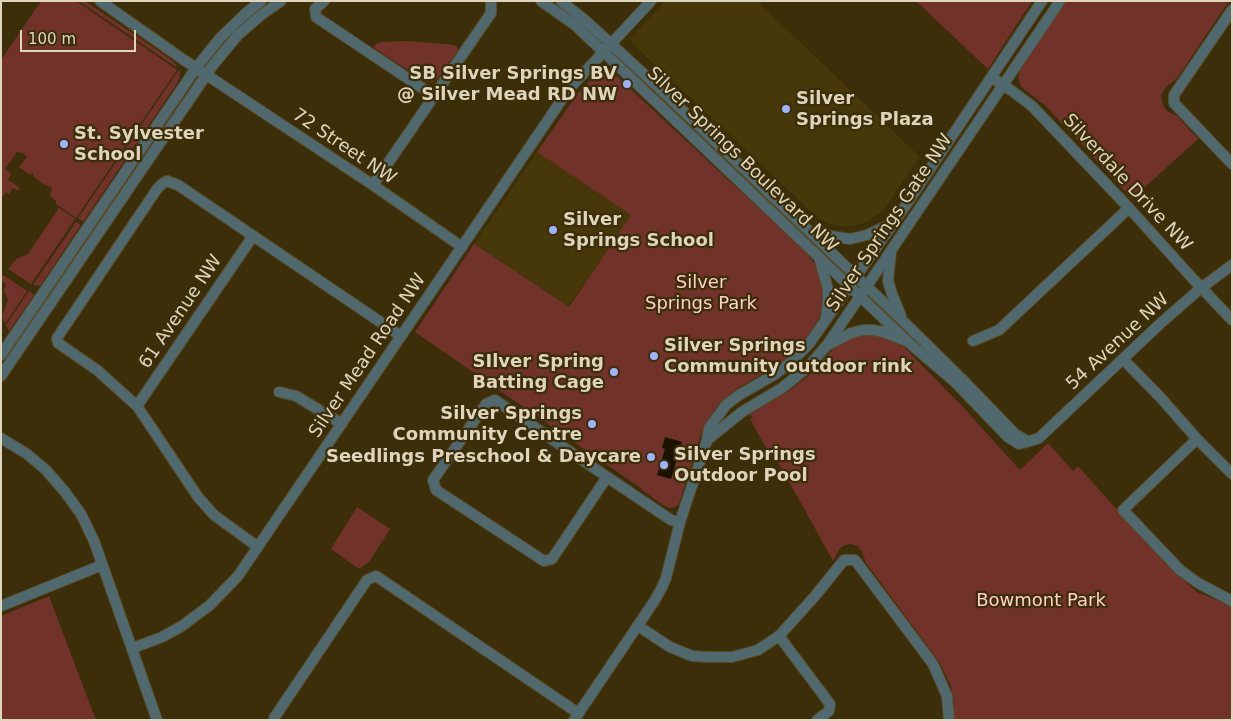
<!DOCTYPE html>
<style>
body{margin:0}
#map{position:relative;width:1233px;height:721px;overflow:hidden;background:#3b2e08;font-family:"DejaVu Sans",sans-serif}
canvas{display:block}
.frame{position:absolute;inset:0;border:2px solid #ded5bc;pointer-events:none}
.scale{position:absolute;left:20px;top:30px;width:116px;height:22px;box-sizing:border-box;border:2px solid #ded5bc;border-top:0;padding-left:6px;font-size:15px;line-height:18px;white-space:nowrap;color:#ded5bc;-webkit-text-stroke:4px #3b2e08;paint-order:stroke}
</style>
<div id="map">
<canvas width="1233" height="721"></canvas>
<div class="frame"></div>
<div class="scale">100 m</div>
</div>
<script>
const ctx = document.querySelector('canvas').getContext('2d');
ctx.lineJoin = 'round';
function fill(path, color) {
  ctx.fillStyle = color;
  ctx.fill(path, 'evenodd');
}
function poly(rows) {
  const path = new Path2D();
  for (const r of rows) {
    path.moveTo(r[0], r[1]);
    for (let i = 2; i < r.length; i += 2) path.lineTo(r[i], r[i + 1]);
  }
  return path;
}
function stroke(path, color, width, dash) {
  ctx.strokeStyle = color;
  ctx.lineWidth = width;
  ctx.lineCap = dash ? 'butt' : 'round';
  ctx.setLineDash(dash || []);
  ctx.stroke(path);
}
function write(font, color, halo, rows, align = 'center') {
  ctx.font = font + ' "DejaVu Sans",sans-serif';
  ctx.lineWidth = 4.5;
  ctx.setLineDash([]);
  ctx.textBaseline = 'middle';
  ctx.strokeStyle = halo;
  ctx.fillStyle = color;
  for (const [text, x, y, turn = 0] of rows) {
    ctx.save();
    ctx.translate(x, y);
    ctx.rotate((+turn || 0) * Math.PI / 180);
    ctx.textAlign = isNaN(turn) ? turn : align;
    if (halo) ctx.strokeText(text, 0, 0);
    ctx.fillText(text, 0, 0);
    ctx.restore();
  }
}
const built = poly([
 [665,1,757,1,914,151,920,157,883,211,867,222,854,226,840,226,829,224,818,218,631,42,630,39,631,38],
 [537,152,631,215,568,307,474,244]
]);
const green = poly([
 [41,1,76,1,177,70,76,218,56,204,56,201,51,197,50,193,52,189,51,187,45,185,33,176,34,174,32,173,30,175,19,167,27,157,23,153,17,152,5,169,11,174,8,180,20,188,18,191,13,188,9,194,6,192,1,199,1,60],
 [79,1,85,1,169,58,177,66,176,67],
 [916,1,1032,1,988,69],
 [1066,1,1229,1,1177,78,1166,87,1161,95,1163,105,1166,110,1177,116,1198,139,1132,199,1046,106,1021,87,1018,77,1020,70],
 [407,41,454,45,457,47,458,50,438,78,433,82,426,82,374,48,376,44,381,42],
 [609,69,807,253,816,266,821,278,823,299,820,317,808,335,795,351,778,365,736,389,719,404,711,415,703,428,679,504,675,507,670,508,664,506,642,490,642,489,415,332,474,244,569,307,631,215,537,152,578,93,600,70],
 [180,70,180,76,176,85,83,222,78,218,178,71],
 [124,179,128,181,44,307,41,305],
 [59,208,75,219,31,284,8,269,16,259,28,254],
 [76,222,81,225,40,286,33,285],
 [3,275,27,291,5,324,2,316,8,300,4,291,6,283,2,282,1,284,1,278],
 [29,291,34,295,9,331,6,325],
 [862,334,863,335,876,335,886,337,895,341,904,347,962,406,1020,470,1048,443,1073,471,1078,466,1162,560,1197,592,1232,606,1232,720,954,720,954,703,951,686,940,663,866,563,862,552,858,546,851,544,845,545,840,548,833,561,777,460,771,457,750,419,753,418,750,414,787,392,811,374,829,353,839,344,853,336],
 [357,507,390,529,369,562,359,569,331,549],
 [49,596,96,720,1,720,1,616]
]);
const water = poly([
 [665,437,682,442,671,479,657,475,665,449,662,448]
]);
const minor = poly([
 [100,1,184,60,373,185,462,247],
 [324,1,315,9,316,17,434,96],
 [541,1,575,25,612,60,908,342,955,382,1008,437,1019,444,1027,442,1039,438,1162,322,1201,288,1232,265],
 [561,1,586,21,658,87,902,320,961,378,1015,434,1024,439],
 [1232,10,1174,95,1174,103,1232,164],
 [991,77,1012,91,1032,106,1129,208,1194,280,1232,320],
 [373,185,491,13,491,1],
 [812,233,850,239,867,235,891,224],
 [891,251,888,281,892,294,901,316],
 [819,257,828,289,828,298,826,318],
 [973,341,999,330,1129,208],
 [830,344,851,333,863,330,873,330,884,332,906,341],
 [1,355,196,68,220,38,245,14,261,1],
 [1123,359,1161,398,1197,439,1232,474],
 [1,376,213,65,238,35,261,15,281,1],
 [279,392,296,396,342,424],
 [495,400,607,477,552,559,544,561,436,490,433,480,486,404,495,400],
 [137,406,253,236],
 [1,438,27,454,46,470,65,492,81,514,94,541,157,720],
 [1197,439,1123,510,1180,570,1198,583,1232,601],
 [707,440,742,412,782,388,808,367,827,345,1060,1],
 [607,477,671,520,680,522],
 [258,547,214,515,198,497,137,406,97,370,58,343,57,338,157,189,162,184,167,181,178,185,401,336],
 [1,606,102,565],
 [638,626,670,647,692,656,709,657,732,657,758,650,779,636,815,596,844,560,855,560,933,664,947,696,949,720],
 [779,636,830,704,829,711,817,720],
 [133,648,162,637,182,626,210,605,238,576,569,89,651,1],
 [275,720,274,718,367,580,376,576,578,713],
 [574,720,655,600,662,587,666,578,680,522,707,440,709,428,726,405,739,395,774,375,791,362,809,344,908,202,1042,1]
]);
const markers = [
 [627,84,5,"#9cb4fd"],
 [786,109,5,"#9cb4fd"],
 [64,144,5,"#9cb4fd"],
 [553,230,5,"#9cb4fd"],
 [654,356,5,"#9cb4fd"],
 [614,372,5,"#9cb4fd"],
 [592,424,5,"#9cb4fd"],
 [651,457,5,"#9cb4fd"],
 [664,465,5,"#9cb4fd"]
];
const poiNames = [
 ["SB Silver Springs BV",617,74,"right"],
 ["@ Silver Mead RD NW",617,95,"right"],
 ["Silver",796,99],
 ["Springs Plaza",796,120],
 ["St. Sylvester",74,134],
 ["School",74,155],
 ["Silver",563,220],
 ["Springs School",563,241],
 ["Silver Springs",664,346],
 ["Community outdoor rink",664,367],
 ["SIlver Spring",604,362,"right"],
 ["Batting Cage",604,383,"right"],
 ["Silver Springs",582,414,"right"],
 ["Community Centre",582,435,"right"],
 ["Silver Springs",674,455],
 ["Outdoor Pool",674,476],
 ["Seedlings Preschool & Daycare",641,457,"right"]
];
const streetNames = [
 ["72 Street NW",344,147,34],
 ["Silver Springs Boulevard NW",742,160,44],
 ["Silverdale Drive NW",1127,183,47],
 ["Silver Springs Gate NW",890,223,-56],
 ["61 Avenue NW",181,312,-56],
 ["54 Avenue NW",1118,342,-43],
 ["Silver Mead Road NW",368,356,-56]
];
const parkNames = [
 ["Silver",701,283],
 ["Springs Park",701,304],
 ["Bowmont Park",1041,601]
];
fill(built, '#463809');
fill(green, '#71322a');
fill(water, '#1b1300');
stroke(minor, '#584c28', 12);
stroke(minor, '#4f696e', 10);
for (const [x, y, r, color] of markers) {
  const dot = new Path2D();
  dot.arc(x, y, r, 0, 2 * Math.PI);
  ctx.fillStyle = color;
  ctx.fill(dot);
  stroke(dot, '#3b2e08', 2);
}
write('bold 18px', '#ded5bc', '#3b2e08', poiNames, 'left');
write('18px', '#ded5bc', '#3b2e08', streetNames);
write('18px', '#fed0c8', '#3b2e08', parkNames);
</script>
